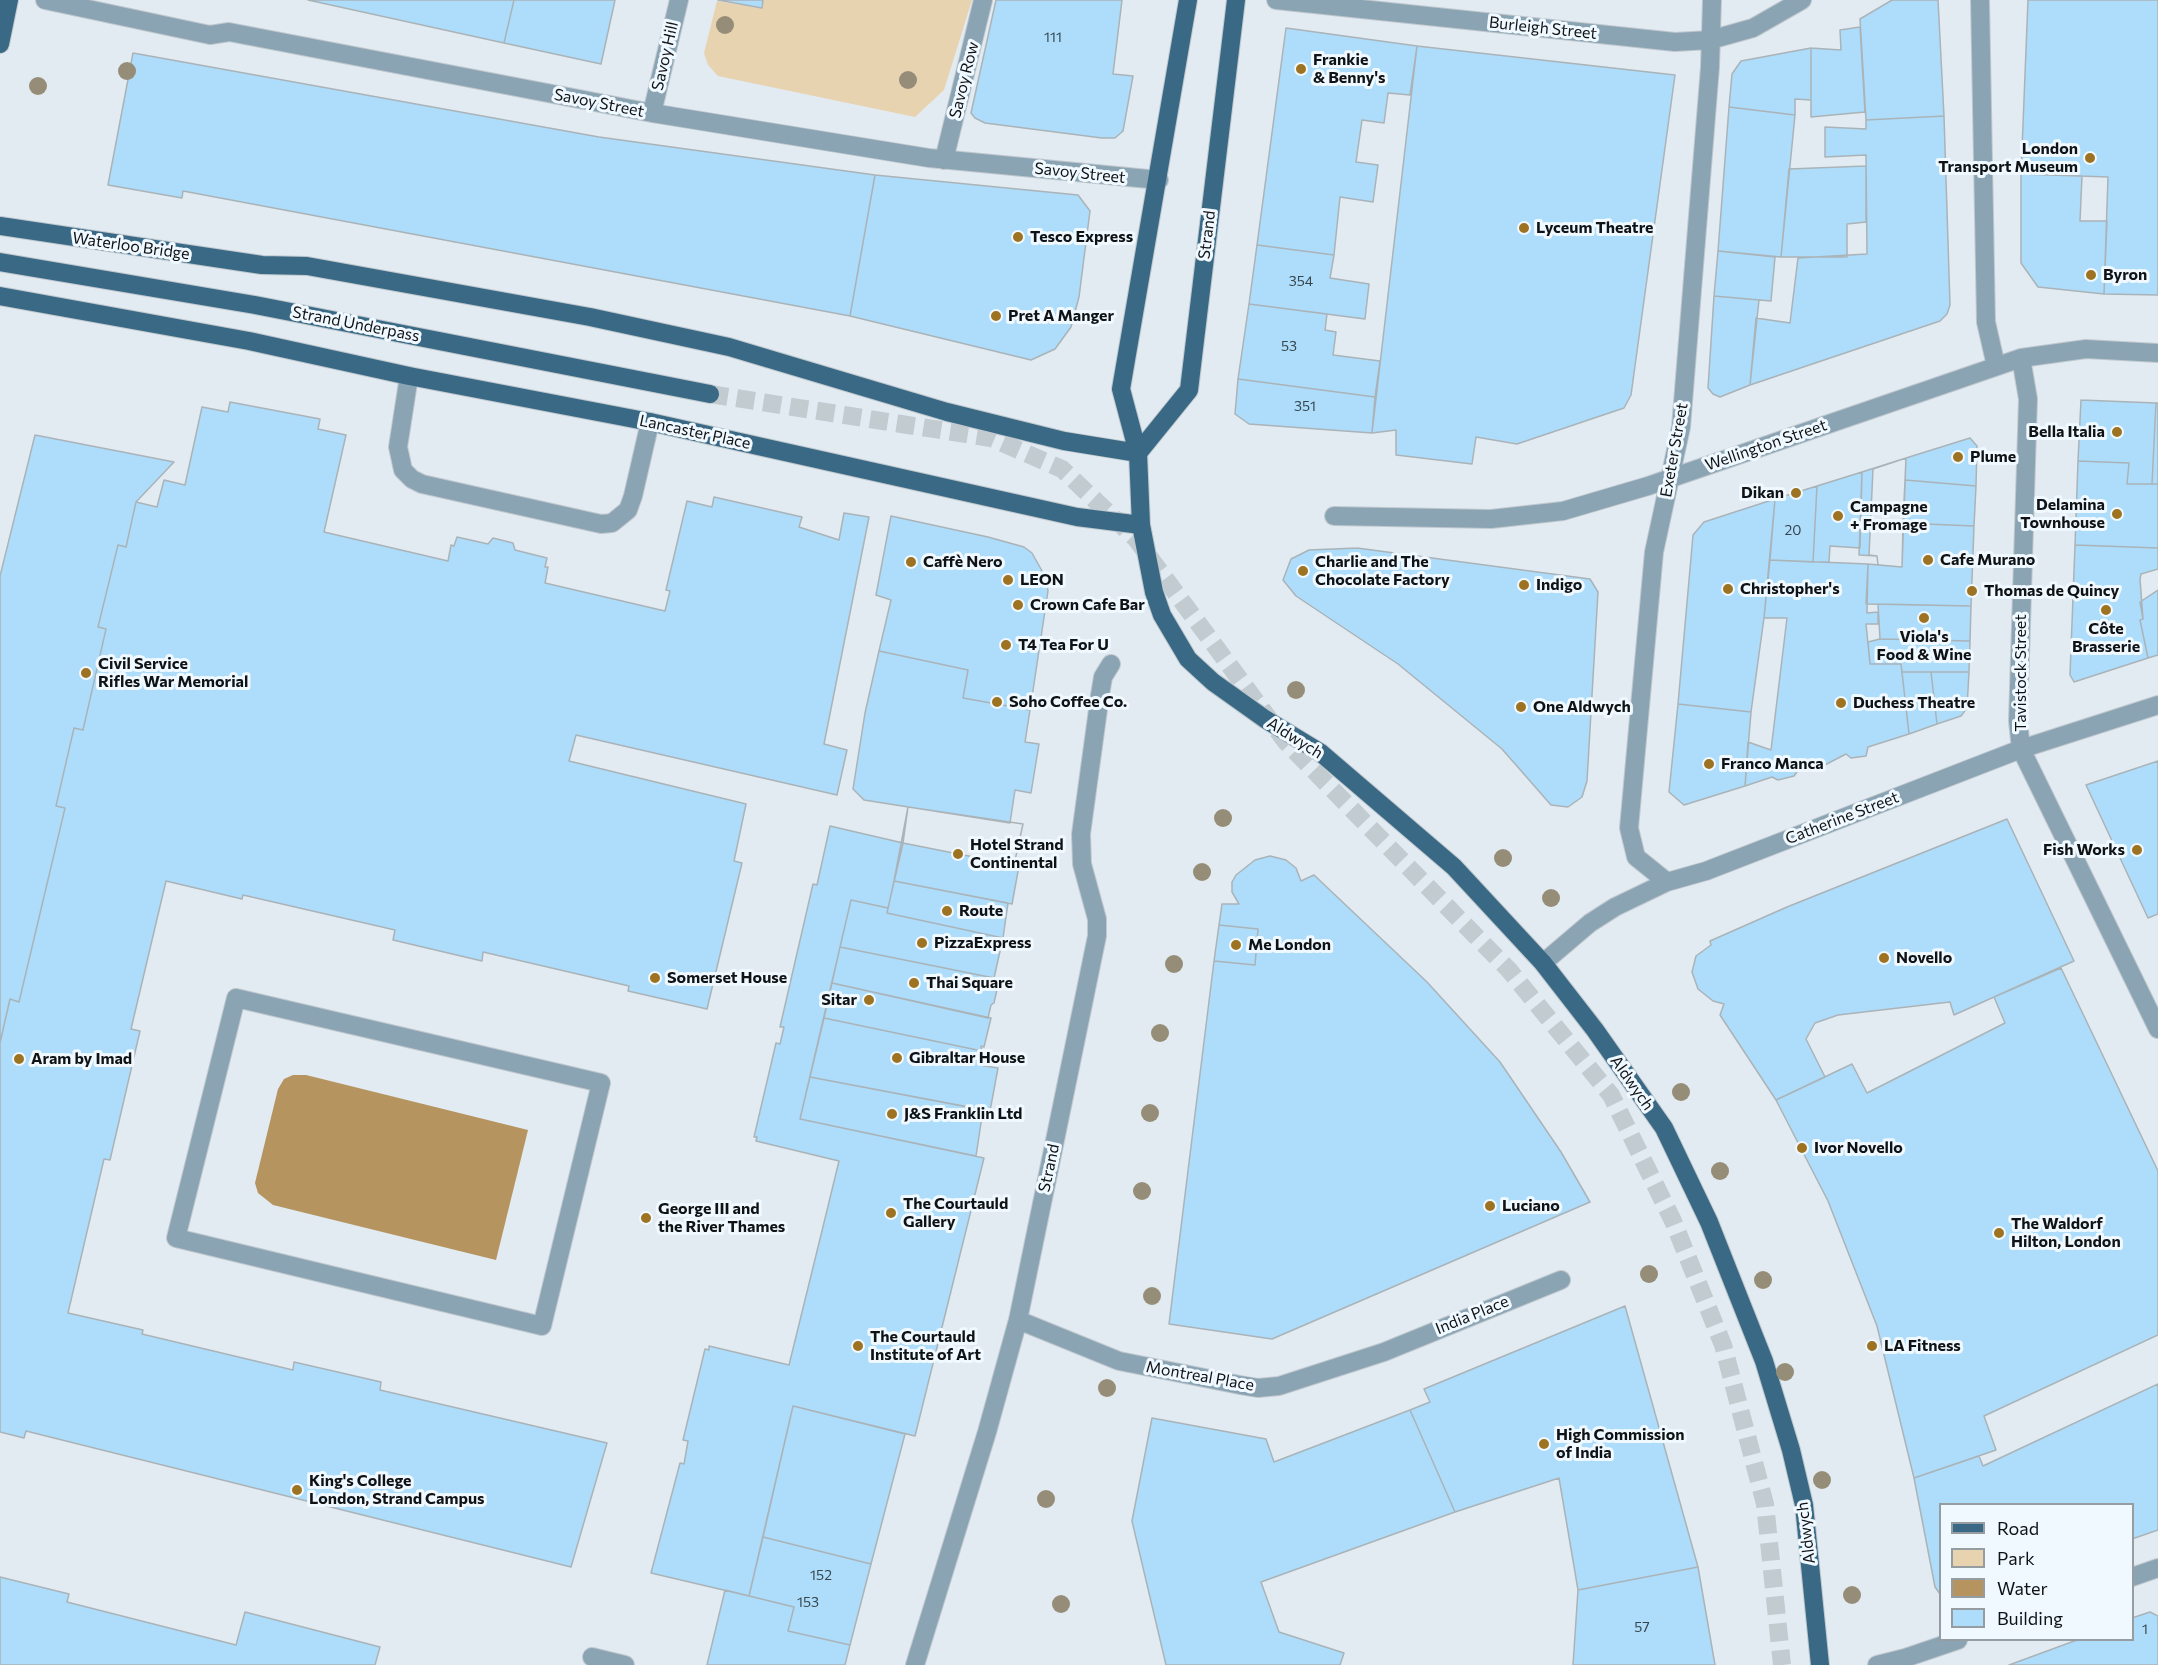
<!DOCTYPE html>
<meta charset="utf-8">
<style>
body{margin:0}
#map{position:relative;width:2158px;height:1665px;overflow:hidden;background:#e2ebf1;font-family:Commissioner,sans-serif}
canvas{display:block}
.legend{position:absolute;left:1939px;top:1503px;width:195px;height:138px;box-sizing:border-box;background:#f0f9ff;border:2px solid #969da1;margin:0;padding:8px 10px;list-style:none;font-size:18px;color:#101315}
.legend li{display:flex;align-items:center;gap:12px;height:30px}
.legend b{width:30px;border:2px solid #969da1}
</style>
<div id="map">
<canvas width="2158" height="1665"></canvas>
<ul class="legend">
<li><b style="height:8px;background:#396985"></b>Road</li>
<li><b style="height:16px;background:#e8d3b1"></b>Park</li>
<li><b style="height:16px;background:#b5945f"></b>Water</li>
<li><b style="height:16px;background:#adddfb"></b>Building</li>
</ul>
</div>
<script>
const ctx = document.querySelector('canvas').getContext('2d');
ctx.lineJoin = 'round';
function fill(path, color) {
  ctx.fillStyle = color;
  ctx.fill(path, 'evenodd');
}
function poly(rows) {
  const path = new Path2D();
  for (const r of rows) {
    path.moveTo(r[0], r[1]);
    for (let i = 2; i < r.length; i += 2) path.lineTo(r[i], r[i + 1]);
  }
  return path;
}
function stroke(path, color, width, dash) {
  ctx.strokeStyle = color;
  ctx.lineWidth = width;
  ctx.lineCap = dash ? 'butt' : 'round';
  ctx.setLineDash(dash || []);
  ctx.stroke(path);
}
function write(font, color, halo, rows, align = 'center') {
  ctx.font = font + ' Commissioner,sans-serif';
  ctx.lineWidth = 6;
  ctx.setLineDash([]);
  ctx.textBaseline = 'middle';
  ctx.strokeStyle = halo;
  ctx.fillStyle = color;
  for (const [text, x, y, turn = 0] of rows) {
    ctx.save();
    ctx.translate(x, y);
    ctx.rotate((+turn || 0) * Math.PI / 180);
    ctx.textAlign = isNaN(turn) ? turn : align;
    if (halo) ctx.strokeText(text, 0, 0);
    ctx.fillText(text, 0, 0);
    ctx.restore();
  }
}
const green = poly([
 [763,0,972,0,944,90,915,117,718,76,708,65,704,53,717,1,761,8]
]);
const water = poly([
 [293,1075,306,1075,528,1130,496,1260,273,1205,258,1193,255,1183,278,1089,284,1079]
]);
const building = poly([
 [308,0,514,0,504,43,308,0],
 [514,0,615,0,601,64,504,43,514,0],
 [718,0,763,0,762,8,718,0],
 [996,0,1122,0,1113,74,1133,76,1123,131,1115,138,1102,138,985,123,975,118,971,113,996,0],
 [1892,0,1938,0,1944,116,1866,120,1860,19,1892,0],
 [2028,0,2158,0,2158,295,2104,294,2108,177,2021,174,2028,0],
 [1860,27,1865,112,1811,117,1811,48,1841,50,1840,30,1860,27],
 [1286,28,1417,46,1410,95,1388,93,1384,123,1362,120,1356,162,1378,165,1373,202,1340,197,1334,255,1257,245,1286,28],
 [1417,46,1675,75,1631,395,1624,408,1517,444,1476,437,1472,464,1396,455,1396,430,1372,433,1417,46],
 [1811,48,1811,100,1795,99,1795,115,1729,107,1732,74,1741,61,1811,48],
 [133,53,599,137,875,175,850,316,183,191,182,198,108,185,133,53],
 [1729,107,1795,115,1781,257,1718,251,1729,107],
 [1944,116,1950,305,1947,314,1940,321,1750,385,1756,318,1790,323,1798,258,1867,254,1866,155,1825,157,1825,127,1866,129,1866,120,1944,116],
 [1866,166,1866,222,1847,224,1847,257,1781,257,1789,169,1866,166],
 [2021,174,2082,176,2080,221,2107,221,2104,294,2038,287,2021,263,2021,174],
 [875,175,1078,195,1090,211,1079,297,1071,327,1055,349,1031,360,850,316,875,175],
 [1257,245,1334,255,1330,278,1369,284,1365,319,1249,304,1257,245],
 [1718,251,1775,257,1771,301,1714,296,1718,251],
 [1714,296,1759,300,1750,385,1720,397,1713,394,1708,388,1714,296],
 [1249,304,1327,314,1325,330,1336,332,1333,355,1380,361,1375,397,1238,379,1249,304],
 [1238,379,1375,397,1372,433,1249,424,1235,414,1238,379],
 [2081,400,2156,403,2152,484,2127,484,2129,463,2078,461,2081,400],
 [230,402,320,419,318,429,346,435,324,532,448,561,451,545,454,546,457,537,488,544,493,538,513,543,515,550,547,558,545,567,548,567,545,583,665,611,670,591,666,590,687,501,712,507,714,497,802,517,799,527,839,540,844,513,869,517,824,744,847,750,837,795,576,735,569,761,746,804,734,861,742,863,707,1009,628,991,629,986,483,952,482,961,393,940,395,930,243,895,242,899,166,881,131,1029,140,1031,110,1160,104,1159,68,1313,143,1330,142,1334,293,1370,294,1362,381,1382,380,1390,607,1443,571,1567,26,1431,24,1438,0,1432,0,1043,10,999,19,1002,65,808,56,806,74,728,83,730,106,629,98,627,118,545,126,547,136,502,157,507,164,480,185,485,202,407,228,412,230,402],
 [2156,403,2158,403,2158,484,2152,484,2156,403],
 [35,435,174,462,136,502,126,547,118,545,98,627,106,629,83,730,74,728,56,806,65,808,19,1002,10,999,0,1043,0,576,35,435],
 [1970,438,1977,446,1976,486,1905,480,1906,458,1970,438],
 [1906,458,1902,567,1878,565,1877,556,1869,555,1873,469,1906,458],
 [1906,458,1902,567,1878,565,1877,556,1859,555,1862,472,1906,458],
 [2078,461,2129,463,2127,484,2158,484,2158,548,2075,545,2078,461],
 [1862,472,1860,548,1830,546,1829,562,1813,562,1817,486,1862,472],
 [1905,480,1976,486,1974,526,1903,523,1905,480],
 [1817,486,1813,562,1770,560,1775,499,1817,486],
 [1775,499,1764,618,1751,712,1678,704,1693,535,1704,522,1775,499],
 [891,516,988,537,1024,547,1032,553,1046,578,1048,591,1030,710,963,698,968,670,879,651,891,600,876,595,891,516],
 [1903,523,1974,526,1971,606,1866,604,1868,564,1902,567,1903,523],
 [2075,545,2158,548,2158,569,2141,574,2140,579,2143,619,2140,620,2148,658,2074,682,2070,675,2075,545],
 [1357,548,1590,579,1598,592,1587,781,1582,797,1568,807,1551,805,1502,749,1398,664,1296,596,1283,580,1291,559,1309,550,1357,548],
 [1770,560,1868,564,1867,613,1878,612,1878,624,1866,624,1870,664,1901,664,1909,734,1868,747,1866,756,1851,758,1846,754,1817,769,1811,765,1799,769,1794,776,1778,780,1772,777,1745,786,1748,742,1771,750,1787,618,1764,618,1770,560],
 [2158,590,2158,655,2148,658,2140,620,2143,619,2140,602,2158,590],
 [1878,604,1971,606,1970,641,1880,639,1878,604],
 [1880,639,1970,641,1969,672,1902,672,1901,664,1870,664,1868,642,1880,639],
 [879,651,968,670,963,698,1030,710,1025,742,1039,744,1031,793,1015,790,1010,823,864,800,853,789,865,713,879,651],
 [1902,672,1931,672,1937,724,1909,734,1902,672],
 [1931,672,1969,672,1967,708,1961,716,1937,724,1931,672],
 [1678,704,1751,712,1745,786,1684,805,1669,792,1678,704],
 [2158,761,2158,914,2148,918,2086,785,2158,761],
 [908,807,1023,824,1014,865,903,843,908,807],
 [908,807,1023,824,1014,865,1019,866,1012,904,894,881,908,807],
 [2007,819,2074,961,1954,1015,1950,1002,1838,1015,1815,1023,1806,1039,1825,1077,1776,1100,1720,1015,1724,1004,1713,1001,1698,989,1692,972,1696,956,1711,945,1710,941,1787,907,2007,819],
 [830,826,903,843,888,908,851,900,800,1119,984,1158,915,1436,793,1406,749,1596,651,1573,680,1463,684,1464,688,1441,683,1440,705,1349,709,1350,709,1346,789,1365,820,1239,839,1161,756,1141,757,1137,754,1137,776,1043,780,1044,784,1027,780,1027,813,884,817,885,830,826],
 [1270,856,1286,860,1296,868,1301,881,1314,875,1427,982,1500,1062,1561,1152,1590,1202,1272,1339,1169,1324,1214,961,1255,965,1258,929,1219,925,1222,904,1239,904,1232,892,1232,882,1236,875,1255,860,1270,856],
 [894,881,1008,903,1003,938,887,913,894,881],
 [851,900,888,908,887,913,1003,938,994,978,840,947,851,900],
 [1219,925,1258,929,1255,965,1214,961,1219,925],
 [840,947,994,978,998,985,994,1003,991,1005,988,1018,832,983,840,947],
 [2061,968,2158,1171,2158,1335,1984,1416,1996,1450,1914,1478,1877,1326,1828,1201,1776,1100,1852,1064,1867,1093,2005,1023,1994,997,2061,968],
 [832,983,991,1018,984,1047,981,1046,982,1051,824,1018,832,983],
 [824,1018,982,1051,979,1065,998,1068,990,1111,810,1077,824,1018],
 [810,1077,983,1110,976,1156,800,1119,810,1077],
 [1625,1306,1698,1567,1578,1590,1559,1478,1455,1512,1410,1410,1430,1402,1424,1389,1625,1306],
 [2158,1384,2158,1530,2132,1539,2132,1504,1940,1504,1940,1594,1935,1587,1914,1478,1979,1456,1983,1466,2158,1384],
 [793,1406,905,1434,871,1564,763,1537,793,1406],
 [1410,1410,1455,1512,1261,1582,1279,1632,1344,1653,1340,1665,1166,1665,1132,1521,1152,1418,1266,1439,1274,1462,1410,1410],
 [763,1537,871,1564,850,1645,788,1631,794,1607,749,1596,763,1537],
 [1698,1567,1715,1665,1573,1665,1578,1590,1698,1567],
 [0,1577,69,1594,67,1602,236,1645,245,1612,380,1647,375,1665,0,1665,0,1577],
 [725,1590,794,1607,788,1631,850,1645,845,1665,707,1665,725,1590],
 [2150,1612,2158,1616,2158,1665,2009,1665,2077,1640,2132,1640,2132,1618,2150,1612]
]);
const majorTunnel = poly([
 [710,394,991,438,1062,469,1136,539,1286,742,1509,970,1611,1095,1673,1221,1723,1345,1765,1504,1782,1665]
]);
const minor = poly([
 [45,0,210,35,229,32,652,113,929,158,1159,180],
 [1276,0,1675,42,1710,40,1753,28,1802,0],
 [1980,0,1986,322,1996,366],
 [652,113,679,0],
 [944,160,983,0],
 [2021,358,2028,399,2018,721,2021,749,2158,1029],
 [409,376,398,447,403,470,412,479,422,484,601,524,612,523,628,510,633,496,650,422],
 [1334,516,1491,519,1563,511,1648,486,2021,358,2086,349,2158,353],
 [1667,882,1636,857,1629,828,1654,552,1681,427,1710,67,1712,0],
 [1543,963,1590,923,1615,907,1667,882,1706,871,2021,749,2158,705],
 [236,998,601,1083,542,1326,176,1238,236,998],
 [1018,1320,1119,1361,1240,1385,1258,1388,1279,1386,1384,1352,1561,1280],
 [2132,1577,2158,1568],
 [592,1657,625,1665],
 [915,1665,987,1432,1018,1320,1097,936,1097,919,1082,864,1081,834,1100,695,1103,677,1111,664],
 [1877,1665,1905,1658,1958,1640]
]);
const major = poly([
 [1188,0,1121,389,1138,453,1141,525,1154,592,1162,615,1188,659,1213,682,1265,719,1321,753,1454,867,1543,963,1595,1030,1664,1128,1709,1222,1764,1361,1791,1450,1804,1505,1820,1665],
 [0,44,9,0],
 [0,226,262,265,307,266,590,317,729,347,947,412,1064,441,1138,453],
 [0,262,255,305,710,394],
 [0,296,249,341,409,376,650,422,1077,517,1141,525],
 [1138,453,1189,390,1236,0]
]);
const trees = [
 [725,25],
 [127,71],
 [908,80],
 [38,86],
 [1296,690],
 [1223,818],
 [1503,858],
 [1202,872],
 [1551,898],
 [1174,964],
 [1160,1033],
 [1681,1092],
 [1150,1113],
 [1720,1171],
 [1142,1191],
 [1649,1274],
 [1763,1280],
 [1152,1296],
 [1785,1372],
 [1107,1388],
 [1822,1480],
 [1046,1499],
 [1852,1595],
 [1061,1604]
];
const markers = [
 [1301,69,6,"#9d7322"],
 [2090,158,6,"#9d7322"],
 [1524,228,6,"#9d7322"],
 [1018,237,6,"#9d7322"],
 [2091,275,6,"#9d7322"],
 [996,316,6,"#9d7322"],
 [2117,432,6,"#9d7322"],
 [1958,457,6,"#9d7322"],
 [1796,493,6,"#9d7322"],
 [2117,514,6,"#9d7322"],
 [1838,516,6,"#9d7322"],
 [1928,560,6,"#9d7322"],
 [911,562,6,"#9d7322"],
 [1303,571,6,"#9d7322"],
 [1008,580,6,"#9d7322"],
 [1524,585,6,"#9d7322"],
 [1728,589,6,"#9d7322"],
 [1972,591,6,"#9d7322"],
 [1018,605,6,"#9d7322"],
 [2106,610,6,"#9d7322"],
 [1924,618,6,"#9d7322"],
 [1006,645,6,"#9d7322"],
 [86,673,6,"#9d7322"],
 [997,702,6,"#9d7322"],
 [1841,703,6,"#9d7322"],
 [1521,707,6,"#9d7322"],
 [1709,764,6,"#9d7322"],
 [2137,850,6,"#9d7322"],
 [958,854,6,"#9d7322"],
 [947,911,6,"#9d7322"],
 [922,943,6,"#9d7322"],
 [1236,945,6,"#9d7322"],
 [1884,958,6,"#9d7322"],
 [655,978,6,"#9d7322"],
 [914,983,6,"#9d7322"],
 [869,1000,6,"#9d7322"],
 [897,1058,6,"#9d7322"],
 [19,1059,6,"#9d7322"],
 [892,1114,6,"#9d7322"],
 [1802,1148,6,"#9d7322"],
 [1490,1206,6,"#9d7322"],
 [891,1213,6,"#9d7322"],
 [646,1218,6,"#9d7322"],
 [1999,1233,6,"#9d7322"],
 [858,1346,6,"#9d7322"],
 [1872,1346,6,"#9d7322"],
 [1544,1444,6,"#9d7322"],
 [297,1490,6,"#9d7322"]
];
const numberNames = [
 ["111",1053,37],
 ["354",1301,281],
 ["53",1289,346],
 ["351",1305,406],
 ["20",1793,530],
 ["152",821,1575],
 ["153",808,1602],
 ["57",1642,1627],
 ["1",2145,1629]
];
const streetNames = [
 ["Burleigh Street",1543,28,6],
 ["Savoy Hill",665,56,-77],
 ["Savoy Row",964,80,-76],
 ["Savoy Street",599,103,11],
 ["Savoy Street",1080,173,6],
 ["Strand",1207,235,-83],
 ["Waterloo Bridge",131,246,8],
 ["Strand Underpass",356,324,11],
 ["Lancaster Place",695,432,12],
 ["Wellington Street",1766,445,-19],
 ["Exeter Street",1674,450,-80],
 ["Tavistock Street",2021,673,-90],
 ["Aldwych",1295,738,32],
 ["Catherine Street",1842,818,-21],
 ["Aldwych",1632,1083,55],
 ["Strand",1049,1168,-78],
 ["India Place",1472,1315,-22],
 ["Montreal Place",1200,1376,10],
 ["Aldwych",1806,1533,-97]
];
const poiNames = [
 ["Frankie",1313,60],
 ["& Benny's",1313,78],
 ["London",2078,149,"right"],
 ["Transport Museum",2078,167,"right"],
 ["Lyceum Theatre",1536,228],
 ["Tesco Express",1030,237],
 ["Byron",2103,275],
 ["Pret A Manger",1008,316],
 ["Bella Italia",2105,432,"right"],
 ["Plume",1970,457],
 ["Dikan",1784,493,"right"],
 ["Delamina",2105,505,"right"],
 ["Townhouse",2105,523,"right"],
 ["Campagne",1850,507],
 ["+ Fromage",1850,525],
 ["Cafe Murano",1940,560],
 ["Caffè Nero",923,562],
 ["Charlie and The",1315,562],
 ["Chocolate Factory",1315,580],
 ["LEON",1020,580],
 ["Indigo",1536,585],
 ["Christopher's",1740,589],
 ["Thomas de Quincy",1984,591],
 ["Crown Cafe Bar",1030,605],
 ["Côte",2106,629,"center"],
 ["Brasserie",2106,647,"center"],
 ["Viola's",1924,637,"center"],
 ["Food & Wine",1924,655,"center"],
 ["T4 Tea For U",1018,645],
 ["Civil Service",98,664],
 ["Rifles War Memorial",98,682],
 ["Soho Coffee Co.",1009,702],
 ["Duchess Theatre",1853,703],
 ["One Aldwych",1533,707],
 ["Franco Manca",1721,764],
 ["Hotel Strand",970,845],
 ["Continental",970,863],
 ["Fish Works",2125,850,"right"],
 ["Route",959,911],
 ["PizzaExpress",934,943],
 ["Me London",1248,945],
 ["Novello",1896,958],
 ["Somerset House",667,978],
 ["Thai Square",926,983],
 ["Sitar",857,1000,"right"],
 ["Gibraltar House",909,1058],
 ["Aram by Imad",31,1059],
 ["J&S Franklin Ltd",904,1114],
 ["Ivor Novello",1814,1148],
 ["The Courtauld",903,1204],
 ["Gallery",903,1222],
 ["Luciano",1502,1206],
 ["George III and",658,1209],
 ["the River Thames",658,1227],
 ["The Waldorf",2011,1224],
 ["Hilton, London",2011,1242],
 ["The Courtauld",870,1337],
 ["Institute of Art",870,1355],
 ["LA Fitness",1884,1346],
 ["High Commission",1556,1435],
 ["of India",1556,1453],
 ["King's College",309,1481],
 ["London, Strand Campus",309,1499]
];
fill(green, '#e8d3b1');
fill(water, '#b5945f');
fill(building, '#adddfb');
stroke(building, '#aab3b8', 1.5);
stroke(majorTunnel, '#c2cbd0', 18, [18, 9]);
stroke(minor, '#c0c8ce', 20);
stroke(major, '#c0c8ce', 20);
stroke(minor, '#8ba4b4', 18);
stroke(major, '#396985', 18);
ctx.fillStyle = '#968d78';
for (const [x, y] of trees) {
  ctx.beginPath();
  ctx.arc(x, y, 9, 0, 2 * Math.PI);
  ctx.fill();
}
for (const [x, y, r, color] of markers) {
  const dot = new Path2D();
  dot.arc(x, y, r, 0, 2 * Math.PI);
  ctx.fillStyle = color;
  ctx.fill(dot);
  stroke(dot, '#f0f9ff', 2);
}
write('14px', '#37464e', null, numberNames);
write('16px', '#101315', '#f0f9ff', streetNames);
write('bold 16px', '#101315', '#f0f9ff', poiNames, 'left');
</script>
